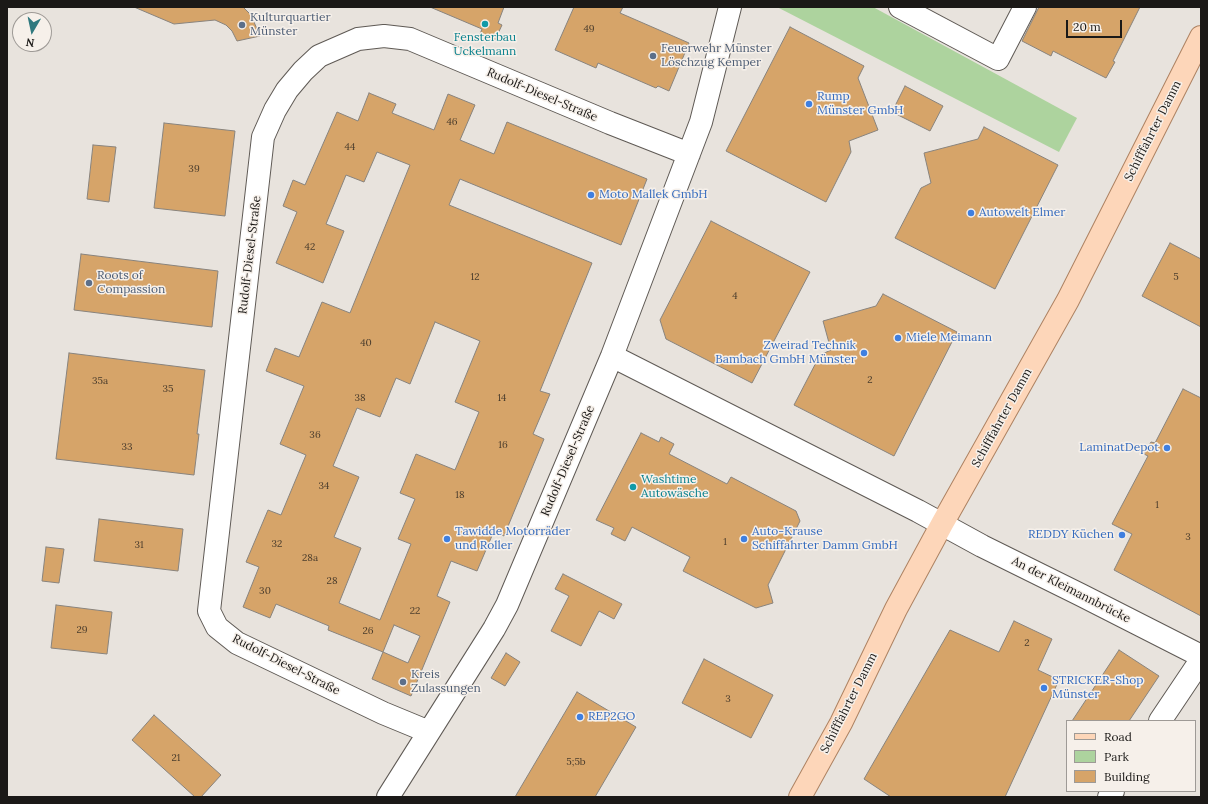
<!DOCTYPE html>
<meta charset="utf-8">
<style>
body{margin:0}
#map{position:relative;width:1208px;height:804px;overflow:hidden;background:#e8e3dd;font-family:Lora,serif}
canvas{display:block}
.frame{position:absolute;inset:0;border:8px solid #1b1917;pointer-events:none}
.legend{position:absolute;left:1066px;top:720px;width:130px;height:72px;box-sizing:border-box;background:#f6f0ea;border:1px solid #9e9a96;margin:0;padding:5px 7px;list-style:none;font-size:12px;color:#1b1917}
.legend li{display:flex;align-items:center;gap:8px;height:20px}
.legend b{width:20px;border:1px solid #9e9a96}
.north{position:absolute;left:12px;top:12px;width:40px;height:40px;box-sizing:border-box;background:#f6f0ea;border:1px solid #9e9a96;border-radius:50%;rotate:189deg;font-size:11px;font-weight:700;line-height:16px;text-align:center;color:#1b1917}
.north::after{content:'';display:block;margin:auto;width:14px;height:18px;background:#30797f;clip-path:polygon(50% 0,100% 100%,50% 72%,0 100%)}
.scale{position:absolute;left:1066px;top:20px;width:56px;height:18px;box-sizing:border-box;border:2px solid #1b1917;border-top:0;padding-left:5px;font-size:12px;line-height:14px;white-space:nowrap;color:#1b1917;-webkit-text-stroke:3px #f6f0ea;paint-order:stroke}
</style>
<div id="map">
<canvas width="1208" height="804"></canvas>
<div class="frame"></div>
<ul class="legend">
<li><b style="height:5px;background:#fdd6b9"></b>Road</li>
<li><b style="height:11px;background:#add39e"></b>Park</li>
<li><b style="height:11px;background:#d6a469"></b>Building</li>
</ul>
<div class="north">N</div>
<div class="scale">20 m</div>
</div>
<script>
const ctx = document.querySelector('canvas').getContext('2d');
ctx.lineJoin = 'round';
function fill(path, color) {
  ctx.fillStyle = color;
  ctx.fill(path, 'evenodd');
}
function poly(rows) {
  const path = new Path2D();
  for (const r of rows) {
    path.moveTo(r[0], r[1]);
    for (let i = 2; i < r.length; i += 2) path.lineTo(r[i], r[i + 1]);
  }
  return path;
}
function stroke(path, color, width, dash) {
  ctx.strokeStyle = color;
  ctx.lineWidth = width;
  ctx.lineCap = dash ? 'butt' : 'round';
  ctx.setLineDash(dash || []);
  ctx.stroke(path);
}
function write(font, color, halo, rows, align = 'center') {
  ctx.font = font + ' Lora,serif';
  ctx.lineWidth = 3;
  ctx.setLineDash([]);
  ctx.textBaseline = 'middle';
  ctx.strokeStyle = halo;
  ctx.fillStyle = color;
  for (const [text, x, y, turn = 0] of rows) {
    ctx.save();
    ctx.translate(x, y);
    ctx.rotate((+turn || 0) * Math.PI / 180);
    ctx.textAlign = isNaN(turn) ? turn : align;
    if (halo) ctx.strokeText(text, 0, 0);
    ctx.fillText(text, 0, 0);
    ctx.restore();
  }
}
const green = poly([
 [777,7,873,7,1077,118,1059,152]
]);
const building = poly([
 [134,7,243,7,251,15,260,36,237,41,232,31,226,25,215,20,174,24,134,7],
 [430,7,504,7,498,23,502,25,495,40,480,34,482,29,430,7],
 [574,7,623,7,620,13,689,43,669,91,658,86,656,88,598,63,596,68,555,50,574,7],
 [1039,7,1140,7,1113,61,1115,62,1106,78,1053,51,1051,56,1022,41,1039,7],
 [790,27,864,66,858,78,878,130,849,141,851,152,826,202,726,151,790,27],
 [905,86,943,106,930,131,892,112,905,86],
 [369,93,396,104,392,113,434,130,448,94,475,105,460,140,494,154,507,122,647,179,621,245,460,179,449,205,592,263,540,391,550,394,533,434,544,439,504,536,494,531,477,571,451,561,437,596,450,602,411,696,372,679,383,652,328,630,329,626,276,604,270,618,243,607,259,567,246,562,268,510,281,515,306,455,280,444,304,386,266,371,275,348,299,357,322,302,350,313,410,165,377,152,364,182,346,175,326,224,344,231,323,283,276,263,297,212,283,206,293,180,305,185,337,112,358,121,369,93],
 [435,322,480,341,455,402,479,412,455,470,416,454,400,493,415,499,398,539,411,544,380,620,339,603,361,548,334,537,359,477,333,466,357,408,380,417,396,378,410,384,435,322],
 [394,625,420,636,408,663,383,652,394,625],
 [164,123,235,131,225,216,154,208,164,123],
 [984,127,1058,165,995,289,895,238,921,188,931,183,924,153,978,139,984,127],
 [93,145,116,147,109,202,87,199,93,145],
 [711,221,810,272,752,383,666,339,660,320,711,221],
 [1170,243,1201,259,1201,327,1142,296,1170,243],
 [81,254,218,271,212,327,74,310,81,254],
 [883,294,957,332,894,456,794,405,820,355,831,350,823,321,876,306,883,294],
 [69,353,205,370,197,434,199,434,194,475,56,459,69,353],
 [1183,389,1201,398,1201,616,1114,570,1132,534,1112,524,1148,456,1144,454,1151,442,1155,443,1183,389],
 [641,433,659,442,661,437,674,444,669,454,727,484,731,477,796,511,800,521,768,585,773,603,756,608,683,571,690,557,632,527,625,541,611,534,614,528,596,520,641,433],
 [99,519,183,529,178,571,94,561,99,519],
 [46,547,64,549,59,583,42,581,46,547],
 [563,574,622,604,614,619,599,611,581,646,551,631,569,596,555,589,563,574],
 [56,605,112,612,107,654,51,648,56,605],
 [1014,621,1052,639,1038,670,1059,680,1005,797,891,797,864,779,950,630,999,652,1014,621],
 [1119,650,1159,676,1129,721,1072,721,1119,650],
 [506,653,520,662,505,686,491,678,506,653],
 [704,659,773,695,751,738,682,703,704,659],
 [577,692,636,727,595,797,515,797,577,692],
 [154,715,221,775,201,797,195,797,132,740,154,715]
]);
const minor = poly([
 [900,7,998,59,1025,7],
 [612,356,918,511,982,546,1081,595,1201,656],
 [1160,721,1201,660],
 [429,732,383,713,237,643,217,627,209,611,263,137,275,110,287,90,303,71,319,56,358,39,384,36,410,39,610,123,689,154],
 [388,797,494,629,507,605,612,356,701,122,730,7],
 [1109,797,1113,791]
]);
const major = poly([
 [800,797,841,723,896,609,942,524,1068,300,1201,37]
]);
const markers = [
 [485,24,4,"#0f9aa8"],
 [242,25,4,"#5c6f8a"],
 [653,56,4,"#5c6f8a"],
 [809,104,4,"#3f7fe0"],
 [591,195,4,"#3f7fe0"],
 [971,213,4,"#3f7fe0"],
 [89,283,4,"#5c6f8a"],
 [898,338,4,"#3f7fe0"],
 [864,353,4,"#3f7fe0"],
 [1167,448,4,"#3f7fe0"],
 [633,487,4,"#0f9aa8"],
 [1122,535,4,"#3f7fe0"],
 [447,539,4,"#3f7fe0"],
 [744,539,4,"#3f7fe0"],
 [403,682,4,"#5c6f8a"],
 [1044,688,4,"#3f7fe0"],
 [580,717,4,"#3f7fe0"]
];
const numberNames = [
 ["49",589,29],
 ["46",452,122],
 ["44",350,147],
 ["39",194,169],
 ["42",310,247],
 ["12",475,277],
 ["5",1176,277],
 ["4",735,296],
 ["40",366,343],
 ["2",870,380],
 ["35a",100,381],
 ["35",168,389],
 ["38",360,398],
 ["14",502,398],
 ["36",315,435],
 ["16",503,445],
 ["33",127,447],
 ["34",324,486],
 ["18",460,495],
 ["1",1157,505],
 ["3",1188,537],
 ["1",725,542],
 ["32",277,544],
 ["31",139,545],
 ["28a",310,558],
 ["28",332,581],
 ["30",265,591],
 ["22",415,611],
 ["29",82,630],
 ["26",368,631],
 ["2",1027,643],
 ["3",728,699],
 ["21",176,758],
 ["5;5b",576,762]
];
const serviceNames = [
 ["Kulturquartier",250,18],
 ["Münster",250,32],
 ["Feuerwehr Münster",661,49],
 ["Löschzug Kemper",661,63],
 ["Roots of",97,276],
 ["Compassion",97,290],
 ["Kreis",411,675],
 ["Zulassungen",411,689]
];
const cultureNames = [
 ["Fensterbau",485,38],
 ["Uckelmann",485,52],
 ["Washtime",641,480,"left"],
 ["Autowäsche",641,494,"left"]
];
const streetNames = [
 ["Rudolf-Diesel-Straße",542,95,23],
 ["Schifffahrter Damm",1153,131,-63],
 ["Rudolf-Diesel-Straße",250,255,-83],
 ["Schifffahrter Damm",1002,418,-61],
 ["Rudolf-Diesel-Straße",568,461,-67],
 ["An der Kleimannbrücke",1071,590,27],
 ["Rudolf-Diesel-Straße",286,665,27],
 ["Schifffahrter Damm",849,703,-63]
];
const shopNames = [
 ["Rump",817,97],
 ["Münster GmbH",817,111],
 ["Moto Mallek GmbH",599,195],
 ["Autowelt Elmer",979,213],
 ["Miele Meimann",906,338],
 ["Zweirad Technik",856,346,"right"],
 ["Bambach GmbH Münster",856,360,"right"],
 ["LaminatDepot",1159,448,"right"],
 ["Tawidde Motorräder",455,532],
 ["und Roller",455,546],
 ["Auto-Krause",752,532],
 ["Schiffahrter Damm GmbH",752,546],
 ["REDDY Küchen",1114,535,"right"],
 ["STRICKER-Shop",1052,681],
 ["Münster",1052,695],
 ["REP2GO",588,717]
];
fill(green, '#add39e');
fill(building, '#d6a469');
stroke(building, '#88837d', 1);
stroke(minor, '#5f5a55', 24);
stroke(major, '#ad8262', 24);
stroke(minor, '#fff', 22);
stroke(major, '#fdd6b9', 22);
for (const [x, y, r, color] of markers) {
  const dot = new Path2D();
  dot.arc(x, y, r, 0, 2 * Math.PI);
  ctx.fillStyle = color;
  ctx.fill(dot);
  stroke(dot, '#f6f0ea', 1.5);
}
write('10px', '#4a3c2c', null, numberNames);
write('12px', '#4e5e75', '#f6f0ea', serviceNames, 'left');
write('12px', '#0d838f', '#f6f0ea', cultureNames);
write('12px', '#1b1917', '#f6f0ea', streetNames);
write('12px', '#366cbe', '#f6f0ea', shopNames, 'left');
</script>
